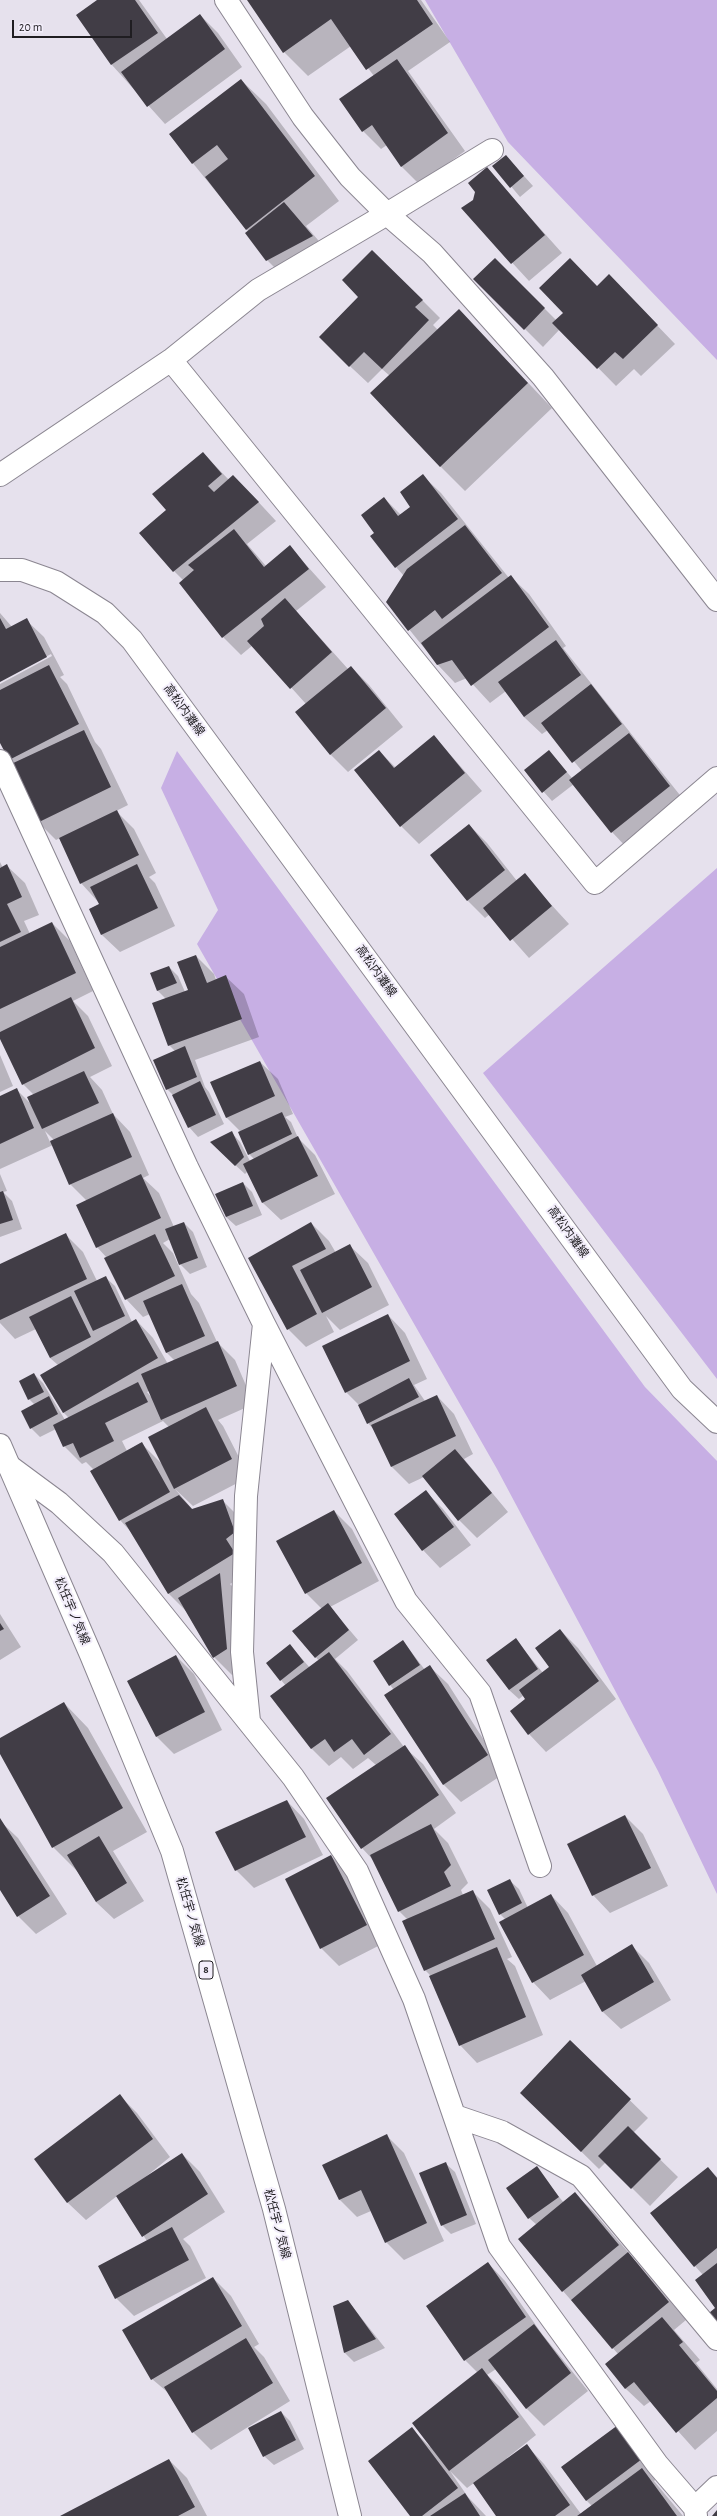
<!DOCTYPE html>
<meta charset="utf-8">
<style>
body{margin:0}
#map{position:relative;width:717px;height:2516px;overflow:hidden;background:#e6e1ed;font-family:"Alegreya Sans",sans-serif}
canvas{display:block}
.scale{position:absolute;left:12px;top:20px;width:120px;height:18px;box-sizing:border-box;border:2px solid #1f1d21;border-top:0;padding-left:5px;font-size:12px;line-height:14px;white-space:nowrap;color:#1f1d21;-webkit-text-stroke:3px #f3eefb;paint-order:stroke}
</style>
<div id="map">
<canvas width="717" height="2516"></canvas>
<div class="scale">20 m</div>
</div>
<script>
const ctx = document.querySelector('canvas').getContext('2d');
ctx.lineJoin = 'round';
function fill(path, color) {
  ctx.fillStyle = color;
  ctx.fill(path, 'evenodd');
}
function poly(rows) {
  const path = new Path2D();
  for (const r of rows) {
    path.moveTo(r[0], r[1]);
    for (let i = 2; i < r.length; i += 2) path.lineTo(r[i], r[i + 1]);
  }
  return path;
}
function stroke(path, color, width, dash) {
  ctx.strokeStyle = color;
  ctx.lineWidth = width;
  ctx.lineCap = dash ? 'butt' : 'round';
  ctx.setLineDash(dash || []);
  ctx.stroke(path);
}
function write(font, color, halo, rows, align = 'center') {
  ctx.font = font + ' "Alegreya Sans","Noto Sans JP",sans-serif';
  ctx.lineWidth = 4;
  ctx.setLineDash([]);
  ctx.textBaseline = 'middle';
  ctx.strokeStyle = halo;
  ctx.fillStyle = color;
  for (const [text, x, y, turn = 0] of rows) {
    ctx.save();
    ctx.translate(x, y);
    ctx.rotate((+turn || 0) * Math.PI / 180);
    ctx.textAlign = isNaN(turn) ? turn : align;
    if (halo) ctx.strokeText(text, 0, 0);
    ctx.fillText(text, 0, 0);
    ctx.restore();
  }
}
const green = poly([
 [425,0,717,0,717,360,508,142],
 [177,751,645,1387,717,1461,717,1894,658,1771,497,1469,197,944,218,910,161,788],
 [717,868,717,1379,483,1073]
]);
const shadow = poly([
 [99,0,139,0,167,39,200,15,218,33,242,67,165,124,112,65,77,15],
 [248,0,421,0,450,42,408,71,465,151,419,184,401,166,387,145,381,149,363,131,341,100,374,76,351,46,308,76,284,52],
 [241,80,266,104,339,201,306,226,330,254,285,278,267,260,248,231,170,135],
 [506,156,533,186,520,197,494,166],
 [487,169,562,253,529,281,462,208,474,201],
 [495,259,556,320,597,287,626,293,675,344,641,376,634,369,616,386,560,329,543,347,475,279],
 [422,300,440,318,433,325,438,330,459,310,552,408,465,491,440,466,390,376,382,369,368,383,338,355],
 [203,453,229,480,251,494,276,521,247,544,266,566,290,547,326,587,296,611,348,669,351,667,369,685,403,727,348,772,330,754,306,704,253,645,241,655,223,637,183,580,174,571,167,510],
 [423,476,441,493,509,578,511,577,529,594,566,646,563,648,687,804,629,850,612,832,574,784,552,801,525,771,549,751,572,778,582,771,548,730,542,734,524,717,506,691,490,703,467,678,455,683,438,665,387,602,404,576,396,567,375,533,384,498,401,515,412,507],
 [0,613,12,627,26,620,44,637,64,675,60,677,67,684,95,742,101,749,128,805,116,811,134,829,156,873,149,877,155,883,175,926,120,952,102,935,90,909,100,904,81,883,60,838,56,840,38,822,0,741,0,684,52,656,51,654,0,681],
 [434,736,482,791,419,844,401,826,379,751,396,768],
 [469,825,487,843,517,881,524,875,569,924,529,958,490,914,485,918,467,900],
 [0,862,3,868,7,866,25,883,39,915,24,921,30,934,52,923,70,941,93,991,73,1001,88,1016,112,1066,90,1077,102,1090,113,1114,130,1132,149,1175,143,1178,159,1193,174,1227,184,1223,193,1232,207,1267,190,1274,180,1264,170,1239,163,1243,173,1253,191,1294,199,1303,217,1342,235,1360,254,1404,218,1420,223,1426,249,1477,193,1506,175,1489,193,1510,222,1500,240,1518,252,1571,230,1584,238,1592,245,1667,232,1675,214,1657,186,1611,168,1593,132,1533,120,1520,94,1470,86,1462,82,1464,64,1446,56,1429,40,1437,31,1428,35,1405,29,1399,34,1374,43,1383,65,1420,69,1418,63,1412,58,1365,50,1358,36,1329,15,1339,0,1323,0,1265,65,1234,83,1252,97,1281,105,1277,115,1286,132,1322,136,1320,153,1338,168,1364,175,1361,167,1353,150,1314,143,1317,126,1299,107,1258,97,1247,87,1201,70,1184,53,1145,0,1169,0,1097,16,1089,31,1104,34,1095,23,1084,0,1037],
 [45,1131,54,1140,50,1142],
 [149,1391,152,1398,147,1392],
 [163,1421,169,1427,163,1465,141,1443,127,1451,122,1441],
 [196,956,214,974,216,980,226,977,244,994,259,1037,195,1060,205,1087,209,1092,224,1124,198,1137,189,1127,174,1096,167,1089,175,1051,169,1045,166,999,158,991,152,974,169,967,178,976,185,992,189,991],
 [0,1055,13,1086,0,1092],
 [260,1062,278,1079,293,1114,285,1117,291,1122,298,1138,315,1155,335,1194,281,1220,263,1203,248,1171,245,1174,220,1151,231,1132,240,1142,250,1161,254,1159,249,1154,241,1132,226,1117],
 [0,1174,7,1191,3,1192,12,1201,22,1229,0,1237],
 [243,1183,252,1192,262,1215,236,1226,226,1217,217,1194],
 [311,1223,329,1241,336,1253,350,1246,368,1263,389,1305,340,1330,326,1316,334,1332,306,1347,288,1329,250,1258],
 [388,1315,405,1333,427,1379,414,1385,425,1401,437,1396,454,1414,473,1454,464,1459,508,1512,477,1538,459,1520,424,1477,409,1484,392,1467,374,1430,368,1423,359,1405,346,1392],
 [425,1491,443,1509,471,1545,440,1568,423,1550],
 [334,1511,352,1529,379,1581,330,1607,358,1640,335,1659,347,1671,404,1747,423,1764,456,1813,434,1829,448,1843,468,1883,461,1890,463,1895,472,1891,490,1909,512,1957,507,1959,515,1966,543,2035,477,2063,460,2045,430,1975,425,1970,408,1920,399,1911,374,1861,362,1848,376,1765,368,1758,353,1769,341,1757,329,1766,311,1748,286,1686,267,1663,290,1645,310,1668,319,1661,294,1631,322,1609,306,1593],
 [0,1614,21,1647,0,1660],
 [560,1630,578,1648,616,1699,546,1752,529,1734,526,1700,524,1695,519,1699,509,1690,488,1660,516,1640,543,1673,550,1667],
 [403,1641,425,1670,430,1667,448,1684,505,1773,461,1802,443,1784,394,1690,390,1685],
 [176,1656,194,1674,222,1730,174,1754,157,1737],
 [64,1703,88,1728,147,1832,113,1851,144,1901,114,1919,96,1902,77,1871,53,1847,0,1752,0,1739],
 [287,1801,304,1819,323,1855,254,1888,236,1870],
 [625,1816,643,1834,668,1886,610,1913,593,1895],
 [0,1821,18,1838,67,1914,36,1934,18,1916,0,1888],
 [331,1856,349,1874,384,1943,339,1966,321,1948,286,1880],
 [509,1880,519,1889,528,1908,551,1895,568,1913,597,1966,632,1946,649,1963,671,2000,621,2029,603,2012,586,1981,550,2000,533,1982,506,1920,500,1914],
 [570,2042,648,2118,633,2133,678,2177,650,2206,606,2162,599,2169,539,2110],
 [120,2096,137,2113,170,2157,137,2184,182,2154,200,2172,225,2212,183,2239,190,2246,206,2278,134,2316,116,2298,99,2266,147,2241,117,2196,86,2220,68,2203,35,2159],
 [387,2136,404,2153,444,2241,404,2260,386,2242,371,2211,357,2217,339,2199],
 [445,2163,455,2172,476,2224,451,2234,442,2225],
 [536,2168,564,2203,575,2194,593,2211,686,2320,674,2330,700,2360,696,2363,717,2389,717,2431,695,2450,651,2401,644,2406,626,2389,606,2364,618,2354,563,2291,537,2225,529,2218],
 [708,2168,717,2177,717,2321,717,2309,703,2275,695,2266],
 [488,2263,505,2281,542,2334,588,2391,544,2426,526,2408,496,2369,487,2375,500,2387,536,2435,507,2458,508,2459,527,2446,544,2464,581,2514,592,2506,586,2500,618,2426,659,2477,654,2481,683,2516,497,2516,474,2483,467,2488,450,2471,468,2497,486,2516,411,2516,412,2429,430,2447,478,2373,465,2360],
 [213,2278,231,2296,259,2344,254,2347,264,2357,290,2401,211,2450,193,2432,172,2396,152,2379,124,2331],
 [348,2301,385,2348,354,2362,345,2353],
 [281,2412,290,2421,304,2449,274,2465,264,2456],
 [169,2460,187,2478,207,2516,62,2516]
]);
const building = poly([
 [97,0,135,0,158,33,111,65,76,15],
 [247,0,417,0,433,24,366,70,331,19,283,53],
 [200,14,225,49,147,107,121,72],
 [397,59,448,133,401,167,372,125,362,132,339,99],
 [241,79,315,176,246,230,205,177,228,159,217,145,192,164,169,134],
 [506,155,524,176,510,188,492,166],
 [487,167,545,235,511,264,461,208,473,200,475,192,468,183],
 [284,202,313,236,266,261,245,233],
 [372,250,423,300,415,307,429,320,382,369,364,352,349,367,319,337,358,297,342,280],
 [495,258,545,308,524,330,473,279],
 [570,258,597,286,609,274,658,325,623,359,615,352,597,369,552,323,563,313,539,288],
 [459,309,528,383,440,467,370,393],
 [203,452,222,474,208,486,214,492,233,475,259,502,173,572,139,533,166,510,152,494],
 [423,474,458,519,395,568,370,536,374,533,361,515,384,497,398,516,410,507,400,492],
 [465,525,502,573,442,619,435,610,408,631,386,602,407,569],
 [234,529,264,567,290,545,309,569,222,638,179,583,194,570,188,565],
 [511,575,549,627,471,686,452,660,437,665,421,643],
 [285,598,332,652,290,689,247,641,264,626,261,619],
 [0,618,6,629,27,618,47,657,0,682],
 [556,640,581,675,524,717,498,682],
 [49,665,79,724,9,760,0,743,0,690],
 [351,666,386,708,330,755,295,712],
 [591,684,622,724,572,763,541,723],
 [84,730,111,787,37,823,9,765],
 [629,733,670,786,611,833,569,780],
 [434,735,465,773,400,827,354,770,379,750,394,768],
 [549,750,567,772,542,793,524,770],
 [117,810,139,855,80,884,59,838],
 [469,824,505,870,467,901,430,855],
 [7,864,22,897,7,904,21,932,0,942,0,868],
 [137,864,158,908,101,935,89,909,99,904,90,887],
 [525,873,552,906,510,941,483,908],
 [52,922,76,973,0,1009,0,947],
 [196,955,207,983,226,975,242,1019,168,1046,152,1003,188,990,177,962],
 [169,966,177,983,157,991,150,973],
 [71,997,95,1048,22,1085,0,1039,0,1032],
 [185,1046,197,1077,166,1090,153,1060],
 [260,1061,275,1096,226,1118,210,1082],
 [84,1071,99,1103,42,1129,27,1097],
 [200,1081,216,1115,188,1128,172,1095],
 [17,1088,34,1128,0,1144,0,1096],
 [282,1112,292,1134,248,1155,238,1132],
 [113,1113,132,1157,69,1185,50,1141],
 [232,1131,244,1157,235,1166,210,1142],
 [298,1136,318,1176,262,1203,243,1164],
 [141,1174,161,1218,96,1248,76,1205],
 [243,1182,253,1206,226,1217,215,1194],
 [3,1191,13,1220,0,1224,0,1192],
 [184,1222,198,1258,179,1265,165,1229],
 [311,1222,326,1249,292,1266,317,1314,287,1330,248,1258],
 [66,1233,87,1279,0,1320,0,1264],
 [155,1234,175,1276,125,1300,104,1258],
 [350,1244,372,1287,322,1313,300,1270],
 [106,1276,125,1316,93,1331,74,1291],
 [182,1284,205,1336,166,1353,143,1301],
 [71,1296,91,1337,50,1358,29,1317],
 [388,1314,410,1361,345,1393,322,1346],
 [136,1319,158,1358,63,1413,40,1375],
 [218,1341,237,1386,161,1420,141,1374],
 [34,1373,44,1392,28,1400,19,1381],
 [409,1378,419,1397,367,1424,358,1405],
 [138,1382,148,1402,105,1423,114,1441,80,1458,73,1443,63,1447,53,1425],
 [437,1395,456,1436,391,1467,371,1425],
 [49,1396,58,1414,30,1429,21,1411],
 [206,1407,232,1459,174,1489,148,1437],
 [142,1442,170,1492,119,1521,90,1471],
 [455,1449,492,1493,458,1521,422,1476],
 [426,1490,454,1527,422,1551,394,1514],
 [179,1495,192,1509,223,1499,235,1532,226,1539,235,1553,168,1594,125,1523],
 [334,1510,362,1563,305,1594,276,1541],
 [220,1573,227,1649,213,1658,178,1598],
 [328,1603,349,1630,315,1658,292,1631],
 [0,1623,4,1629,0,1631],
 [560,1629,599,1681,528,1735,510,1711,525,1699,519,1690,549,1667,535,1648],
 [516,1638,538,1669,509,1690,486,1660],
 [403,1640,420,1665,389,1686,373,1661],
 [290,1644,304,1662,280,1681,266,1663],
 [329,1652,391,1734,364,1755,352,1739,334,1752,325,1739,311,1749,270,1696],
 [176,1655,205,1712,156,1737,127,1681],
 [430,1665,488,1755,443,1785,384,1695],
 [64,1702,123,1808,52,1848,0,1754,0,1738],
 [405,1745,439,1795,361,1849,326,1798],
 [287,1800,306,1837,235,1871,215,1832],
 [625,1815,651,1868,592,1896,567,1844],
 [0,1818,50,1896,17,1917,0,1890],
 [431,1824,451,1865,444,1872,451,1886,398,1912,370,1855],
 [99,1836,127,1883,96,1902,67,1855],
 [331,1855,367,1925,320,1949,285,1879],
 [510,1879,522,1903,499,1915,487,1890],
 [473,1890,495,1939,424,1971,402,1921],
 [551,1894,584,1955,532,1983,499,1922],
 [632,1944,654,1982,602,2012,581,1975],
 [497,1947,526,2017,459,2046,429,1976],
 [570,2040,631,2099,581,2152,520,2093],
 [120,2094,153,2139,67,2203,34,2159],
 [628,2126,661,2159,631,2189,598,2156],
 [387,2134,427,2223,385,2243,361,2190,339,2200,322,2165],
 [182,2153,208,2194,142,2237,116,2196],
 [446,2162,467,2215,441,2226,419,2173],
 [537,2166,559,2197,528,2219,506,2188],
 [708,2167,717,2178,717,2248,694,2267,650,2213],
 [575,2192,619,2245,562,2292,518,2239],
 [172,2227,189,2260,115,2299,98,2266],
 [628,2252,669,2302,612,2349,571,2300],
 [488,2262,526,2317,464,2361,426,2306],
 [717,2263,717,2323,709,2313,715,2308,695,2280],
 [213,2277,242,2326,151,2380,122,2330],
 [348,2300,376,2339,344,2353,333,2306],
 [662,2317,683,2342,679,2345,717,2391,717,2398,676,2433,634,2382,625,2389,605,2364],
 [534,2324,571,2373,526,2409,488,2360],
 [246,2338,273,2383,192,2433,164,2387],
 [482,2368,519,2417,449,2471,412,2423],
 [281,2411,296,2440,263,2457,248,2428],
 [618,2425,642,2459,586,2501,561,2467],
 [412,2427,458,2488,422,2516,410,2516,368,2461],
 [527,2444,570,2505,555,2516,496,2516,473,2483],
 [169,2459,195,2507,178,2516,60,2516],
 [642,2468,677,2516,577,2516],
 [465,2493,480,2516,430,2516],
 [717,2510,717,2516,712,2516]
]);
const minor = poly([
 [492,150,387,214,432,253,543,377,717,600],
 [171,360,595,883,717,778],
 [0,475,171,360,258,290,387,214,350,177,303,117,226,0],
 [0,761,187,1167,264,1324,246,1496,242,1652,249,1721],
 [264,1324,406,1601,480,1693,540,1866],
 [9,1466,59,1503,113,1553,293,1777,357,1871,414,1999,499,2246,657,2464,695,2508,696,2516],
 [455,2116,502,2132,581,2176,717,2339],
 [695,2508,717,2487]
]);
const secondary = poly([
 [0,570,22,570,56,582,105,613,132,640,682,1389,717,1422]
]);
const primary = poly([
 [0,1445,91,1655,172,1851,274,2209,350,2516]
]);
const shields = [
 [206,1970,14]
];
const shieldNames = [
 ["8",206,1970]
];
const streetNames = [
 ["高松内灘線",184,710,54],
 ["高松内灘線",376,971,54],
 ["高松内灘線",568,1232,54],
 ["松任宇ノ気線",72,1611,67],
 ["松任宇ノ気線",190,1912,74],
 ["松任宇ノ気線",277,2224,75]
];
fill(green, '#c7afe4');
fill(shadow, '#0003');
fill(building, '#413d46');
stroke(minor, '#8b8691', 24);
stroke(secondary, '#8b8691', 24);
stroke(primary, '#8b8691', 24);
stroke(minor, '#fff', 22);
stroke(secondary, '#fff', 22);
stroke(primary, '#fff', 22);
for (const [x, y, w] of shields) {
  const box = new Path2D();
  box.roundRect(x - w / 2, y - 9, w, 18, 3);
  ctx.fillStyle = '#f3eefb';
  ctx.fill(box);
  stroke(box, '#1f1d21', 1);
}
write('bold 11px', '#1f1d21', null, shieldNames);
write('12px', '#1f1d21', '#f3eefb', streetNames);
</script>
